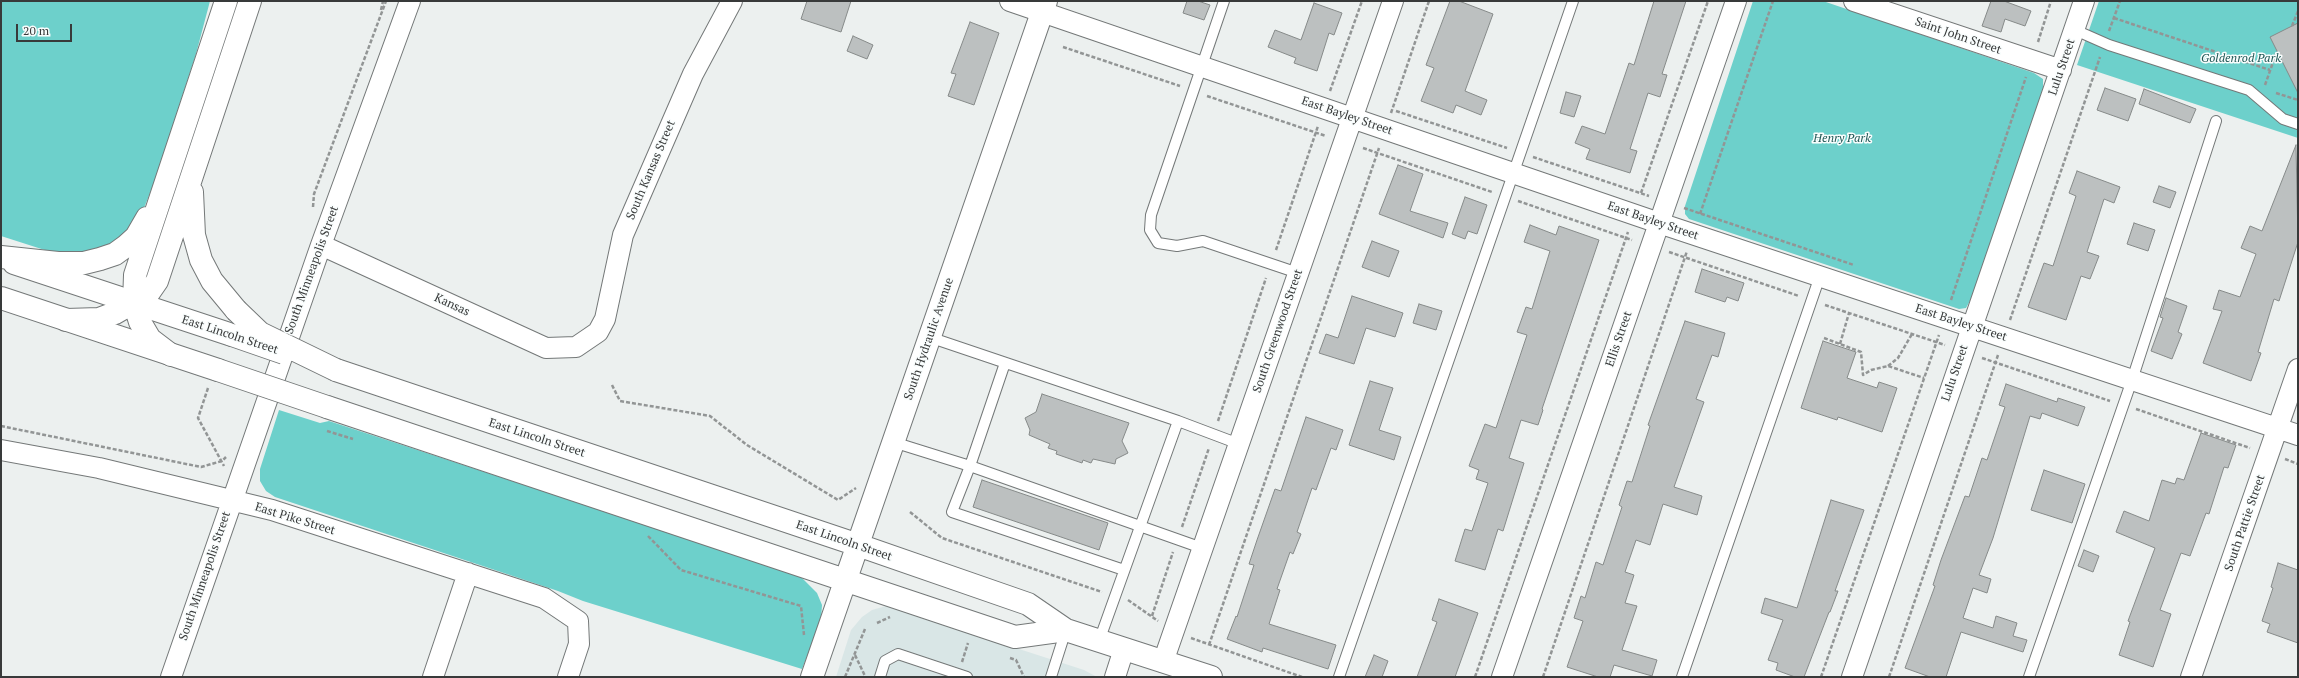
<!DOCTYPE html>
<style>
body{margin:0}
#map{position:relative;width:2299px;height:678px;overflow:hidden;background:#ecf0ef;font-family:"PT Serif",serif}
canvas{display:block}
.frame{position:absolute;inset:0;border:2px solid #383a3a;pointer-events:none}
.scale{position:absolute;left:16px;top:24px;width:56px;height:18px;box-sizing:border-box;border:2px solid #383a3a;border-top:0;padding-left:5px;font-size:12px;line-height:14px;white-space:nowrap;color:#383a3a;-webkit-text-stroke:3px #f9fdfd;paint-order:stroke}
</style>
<div id="map">
<canvas width="2299" height="678"></canvas>
<div class="frame"></div>
<div class="scale">20 m</div>
</div>
<script>
const ctx = document.querySelector('canvas').getContext('2d');
ctx.lineJoin = 'round';
function fill(path, color) {
  ctx.fillStyle = color;
  ctx.fill(path, 'evenodd');
}
function poly(rows) {
  const path = new Path2D();
  for (const r of rows) {
    path.moveTo(r[0], r[1]);
    for (let i = 2; i < r.length; i += 2) path.lineTo(r[i], r[i + 1]);
  }
  return path;
}
function stroke(path, color, width, dash) {
  ctx.strokeStyle = color;
  ctx.lineWidth = width;
  ctx.lineCap = dash ? 'butt' : 'round';
  ctx.setLineDash(dash || []);
  ctx.stroke(path);
}
function write(font, color, halo, rows, align = 'center') {
  ctx.font = font + ' "PT Serif",serif';
  ctx.lineWidth = 3;
  ctx.setLineDash([]);
  ctx.textBaseline = 'middle';
  ctx.strokeStyle = halo;
  ctx.fillStyle = color;
  for (const [text, x, y, turn = 0] of rows) {
    ctx.save();
    ctx.translate(x, y);
    ctx.rotate((+turn || 0) * Math.PI / 180);
    ctx.textAlign = isNaN(turn) ? turn : align;
    if (halo) ctx.strokeText(text, 0, 0);
    ctx.fillText(text, 0, 0);
    ctx.restore();
  }
}
const built = poly([
 [886,606,1084,670,1097,677,836,677,851,630,862,617,872,610]
]);
const green = poly([
 [1,1,210,1,196,54,154,183,138,223,123,238,99,252,54,253,1,236],
 [1753,1,1823,1,2034,73,2043,79,2043,89,1972,297,1966,308,1959,309,1689,219,1685,214,1685,206],
 [2099,1,2298,1,2298,138,2077,65],
 [279,410,320,423,329,421,799,575,817,593,822,605,821,620,802,669,583,601,558,591,275,497,266,491,260,481,260,469]
]);
const building = poly([
 [807,1,851,1,841,32,801,19,807,1],
 [1187,1,1198,1,1210,5,1204,20,1183,13,1187,1],
 [1450,1,1459,1,1493,14,1465,91,1487,100,1481,115,1456,105,1453,113,1421,101,1434,68,1426,65,1450,1],
 [1654,1,1686,1,1662,74,1667,75,1660,97,1648,93,1630,149,1637,151,1630,173,1586,159,1590,149,1575,143,1582,126,1605,134,1629,63,1634,65,1654,1],
 [1991,1,2004,1,2031,11,2025,26,2005,19,2001,32,1982,26,1991,1],
 [1314,3,1342,13,1334,35,1329,33,1317,71,1294,63,1296,58,1268,47,1275,30,1301,40,1314,3],
 [970,22,999,33,974,105,948,96,956,74,951,73,970,22],
 [2298,23,2298,93,2270,37,2298,23],
 [853,36,873,45,867,59,847,51,853,36],
 [2105,88,2136,99,2128,121,2097,110,2105,88],
 [2144,89,2196,109,2190,123,2139,104,2144,89],
 [1566,92,1581,96,1574,117,1560,113,1566,92],
 [2296,145,2298,242,2279,301,2274,299,2258,352,2261,353,2251,381,2203,363,2222,311,2213,309,2219,290,2240,297,2256,254,2241,248,2250,226,2262,231,2296,145],
 [1398,165,1423,174,1410,211,1448,223,1443,238,1379,214,1398,165],
 [2077,171,2120,187,2114,203,2104,199,2087,252,2099,256,2090,279,2081,276,2066,320,2028,307,2044,263,2053,266,2076,196,2069,193,2077,171],
 [2159,186,2176,192,2170,208,2153,202,2159,186],
 [1465,197,1487,205,1477,234,1468,231,1465,239,1452,234,1465,197],
 [2134,223,2155,230,2148,251,2127,244,2134,223],
 [1530,225,1556,235,1559,226,1599,240,1542,409,1543,410,1538,425,1521,420,1509,458,1524,463,1503,531,1498,529,1485,570,1455,561,1465,529,1472,531,1488,483,1476,479,1479,470,1469,466,1485,424,1496,428,1527,335,1517,332,1526,307,1532,309,1550,251,1524,242,1530,225],
 [1372,241,1399,251,1389,277,1362,267,1372,241],
 [1702,269,1744,283,1738,301,1727,297,1725,302,1695,292,1702,269],
 [1352,296,1403,313,1395,337,1366,328,1354,364,1319,353,1326,334,1338,338,1352,296],
 [2166,298,2187,306,2178,332,2182,334,2172,359,2151,351,2163,318,2160,317,2166,298],
 [1419,304,1442,311,1436,330,1413,323,1419,304],
 [1685,321,1725,333,1718,357,1712,355,1696,399,1704,402,1674,487,1702,496,1697,515,1663,504,1650,545,1636,540,1625,572,1634,575,1625,603,1637,606,1622,650,1657,660,1652,676,1614,665,1610,677,1598,677,1567,667,1583,621,1574,618,1581,596,1585,598,1596,562,1603,565,1622,507,1619,505,1627,481,1632,482,1650,426,1648,425,1685,321],
 [1823,341,1856,352,1847,378,1877,388,1879,382,1897,388,1882,432,1838,417,1837,420,1801,408,1823,341],
 [1370,381,1393,388,1379,430,1401,437,1394,460,1349,445,1370,381],
 [2006,384,2057,402,2058,398,2085,407,2078,426,2042,413,2040,419,2030,416,1993,538,1979,575,1991,579,1987,593,1973,588,1963,618,1993,628,1996,616,2017,623,2013,636,2027,640,2023,652,1961,632,1946,677,1930,677,1905,668,1935,586,1933,585,1941,560,1965,496,1969,497,1982,458,1987,460,2005,407,1999,405,2006,384],
 [1042,394,1129,423,1122,441,1128,453,1116,459,1115,464,1093,459,1091,463,1083,460,1082,463,1056,454,1057,451,1048,448,1050,444,1029,435,1030,430,1025,418,1036,412,1042,394],
 [1306,417,1343,430,1336,450,1331,448,1316,490,1312,488,1297,532,1301,534,1293,554,1290,552,1277,589,1280,590,1269,624,1336,645,1328,669,1263,648,1262,652,1227,639,1236,616,1237,617,1254,565,1249,564,1257,540,1275,489,1281,491,1306,417],
 [2201,433,2236,445,2228,468,2224,467,2209,514,2206,513,2190,556,2181,553,2160,610,2171,614,2153,667,2119,655,2130,622,2128,621,2155,548,2116,532,2124,511,2149,521,2162,480,2175,484,2177,478,2184,480,2201,433],
 [2044,470,2085,484,2072,523,2031,510,2044,470],
 [982,480,1108,523,1099,550,973,507,982,480],
 [1831,500,1864,510,1835,591,1838,591,1830,612,1829,612,1804,677,1795,677,1776,670,1778,663,1768,660,1783,620,1761,613,1765,598,1797,608,1831,500],
 [2084,550,2099,556,2093,572,2078,566,2084,550],
 [2278,563,2298,570,2298,643,2267,632,2270,624,2262,621,2273,588,2271,587,2278,563],
 [1439,599,1478,613,1455,677,1417,677,1437,622,1432,620,1439,599],
 [1374,655,1388,661,1382,677,1365,677,1374,655]
]);
const path = poly([
 [381,10,383,1],
 [2114,18,2270,70],
 [2292,26,2298,11],
 [2109,31,2120,1],
 [2038,42,2051,1],
 [1063,47,1180,86],
 [2265,85,2277,51],
 [1330,91,1362,1],
 [2276,93,2298,100],
 [1207,96,1326,136],
 [1396,111,1507,148],
 [1391,113,1429,1],
 [1363,148,1492,192],
 [1533,157,1649,196],
 [1641,193,1708,1],
 [1518,201,1632,240],
 [313,207,314,194,386,1],
 [1684,208,1854,265],
 [1700,214,1773,1],
 [1276,250,1318,126],
 [1669,252,1799,296],
 [1951,300,2026,77],
 [1825,305,1945,345],
 [2010,320,2100,57],
 [1824,338,1861,352,1863,375,1871,370,1888,366,1924,378],
 [1840,344,1849,313],
 [1982,358,2110,401],
 [1888,366,1898,358,1912,334],
 [612,385,620,401,710,416,747,445,838,500,856,488],
 [208,388,198,418,224,466],
 [2136,409,2250,448],
 [1218,421,1266,278],
 [1,426,201,467,222,461,226,457],
 [327,431,353,439],
 [2285,459,2298,464],
 [910,512,942,538,1102,592],
 [1182,527,1209,448],
 [648,536,681,570,801,606,804,635],
 [1128,600,1158,621],
 [1152,616,1173,552],
 [877,623,890,617],
 [1191,638,1302,677],
 [1209,645,1379,148],
 [855,655,865,676],
 [1010,658,1016,660,1024,677],
 [962,662,968,643],
 [845,677,865,629],
 [1475,677,1628,232],
 [1543,677,1687,251],
 [1821,677,1939,335],
 [1889,677,1998,355]
]);
const lane = poly([
 [1224,1,1151,215,1150,230,1158,243,1177,246,1203,241,1298,273],
 [2075,30,2109,45,2249,90,2283,119,2298,124],
 [929,337,1178,421],
 [893,442,970,466,1005,363],
 [1124,570,952,512,970,466,1202,548],
 [1099,641,1178,421,1239,444],
 [880,677,885,661,898,654,967,677],
 [1051,677,1066,630],
 [1339,677,1573,1],
 [1682,677,1820,276],
 [2029,677,2132,380,2216,121]
]);
const street = poly([
 [1010,1,1659,223,2298,435],
 [1854,1,2061,70],
 [321,245,546,348,576,347,598,332,605,319,623,235,693,74,732,1],
 [1,450,99,468,272,510,544,598,578,621,579,644,568,677],
 [1163,662,1393,1],
 [171,677,321,245,410,1],
 [433,677,468,573],
 [1115,677,1124,649],
 [1502,677,1736,1],
 [1852,677,2084,1],
 [2191,677,2298,369]
]);
const secondary = poly([
 [14,263,232,335],
 [1,298,218,370],
 [336,370,858,545,1028,604,1066,630,1211,677],
 [327,407,1015,637,1066,630],
 [812,677,1046,1]
]);
const highway = poly([
 [192,192,194,235,201,260,212,281,236,310],
 [1,257,58,263,84,263,100,259,115,254,126,246,136,237,147,218],
 [66,320,99,319,115,313,148,294,157,281,250,1],
 [171,355,150,339,140,322,134,303,135,275,226,1]
]);
const secondaryBridge = poly([
 [232,335,284,353],
 [218,370,327,407]
]);
const highwayBridge = poly([
 [236,310,260,333,336,370]
]);
const streetNames = [
 ["Saint John Street",1958,36,19],
 ["Lulu Street",2062,67,-71],
 ["East Bayley Street",1347,116,19],
 ["South Kansas Street",651,170,-67],
 ["East Bayley Street",1653,221,19],
 ["South Minneapolis Street",312,270,-70],
 ["Kansas",452,305,25],
 ["East Bayley Street",1961,323,18],
 ["South Greenwood Street",1278,331,-71],
 ["East Lincoln Street",230,335,18],
 ["South Hydraulic Avenue",929,339,-71],
 ["Ellis Street",1619,339,-71],
 ["Lulu Street",1955,373,-71],
 ["East Lincoln Street",537,438,18],
 ["East Pike Street",295,519,17],
 ["South Pattie Street",2245,523,-71],
 ["East Lincoln Street",844,541,19],
 ["South Minneapolis Street",205,576,-71]
];
const parkNames = [
 ["Goldenrod Park",2241,59],
 ["Henry Park",1842,139]
];
fill(built, '#d9e6e6');
fill(green, '#6dd0cb');
fill(building, '#bcc0c0');
stroke(building, '#868a89', 1);
stroke(lane, '#747878', 12);
stroke(street, '#747878', 22);
stroke(secondary, '#747878', 24);
stroke(highway, '#747878', 24);
stroke(path, '#929595', 2.5, [4, 2]);
stroke(lane, '#fff', 10);
stroke(street, '#fff', 20);
stroke(secondary, '#fff', 22);
stroke(highway, '#fff', 22);
stroke(secondaryBridge, '#747878', 24, []);
stroke(highwayBridge, '#747878', 24, []);
stroke(secondaryBridge, '#fff', 22);
stroke(highwayBridge, '#fff', 22);
write('12px', '#383a3a', '#f9fdfd', streetNames);
write('italic 12px', '#205856', '#f9fdfd', parkNames);
</script>
